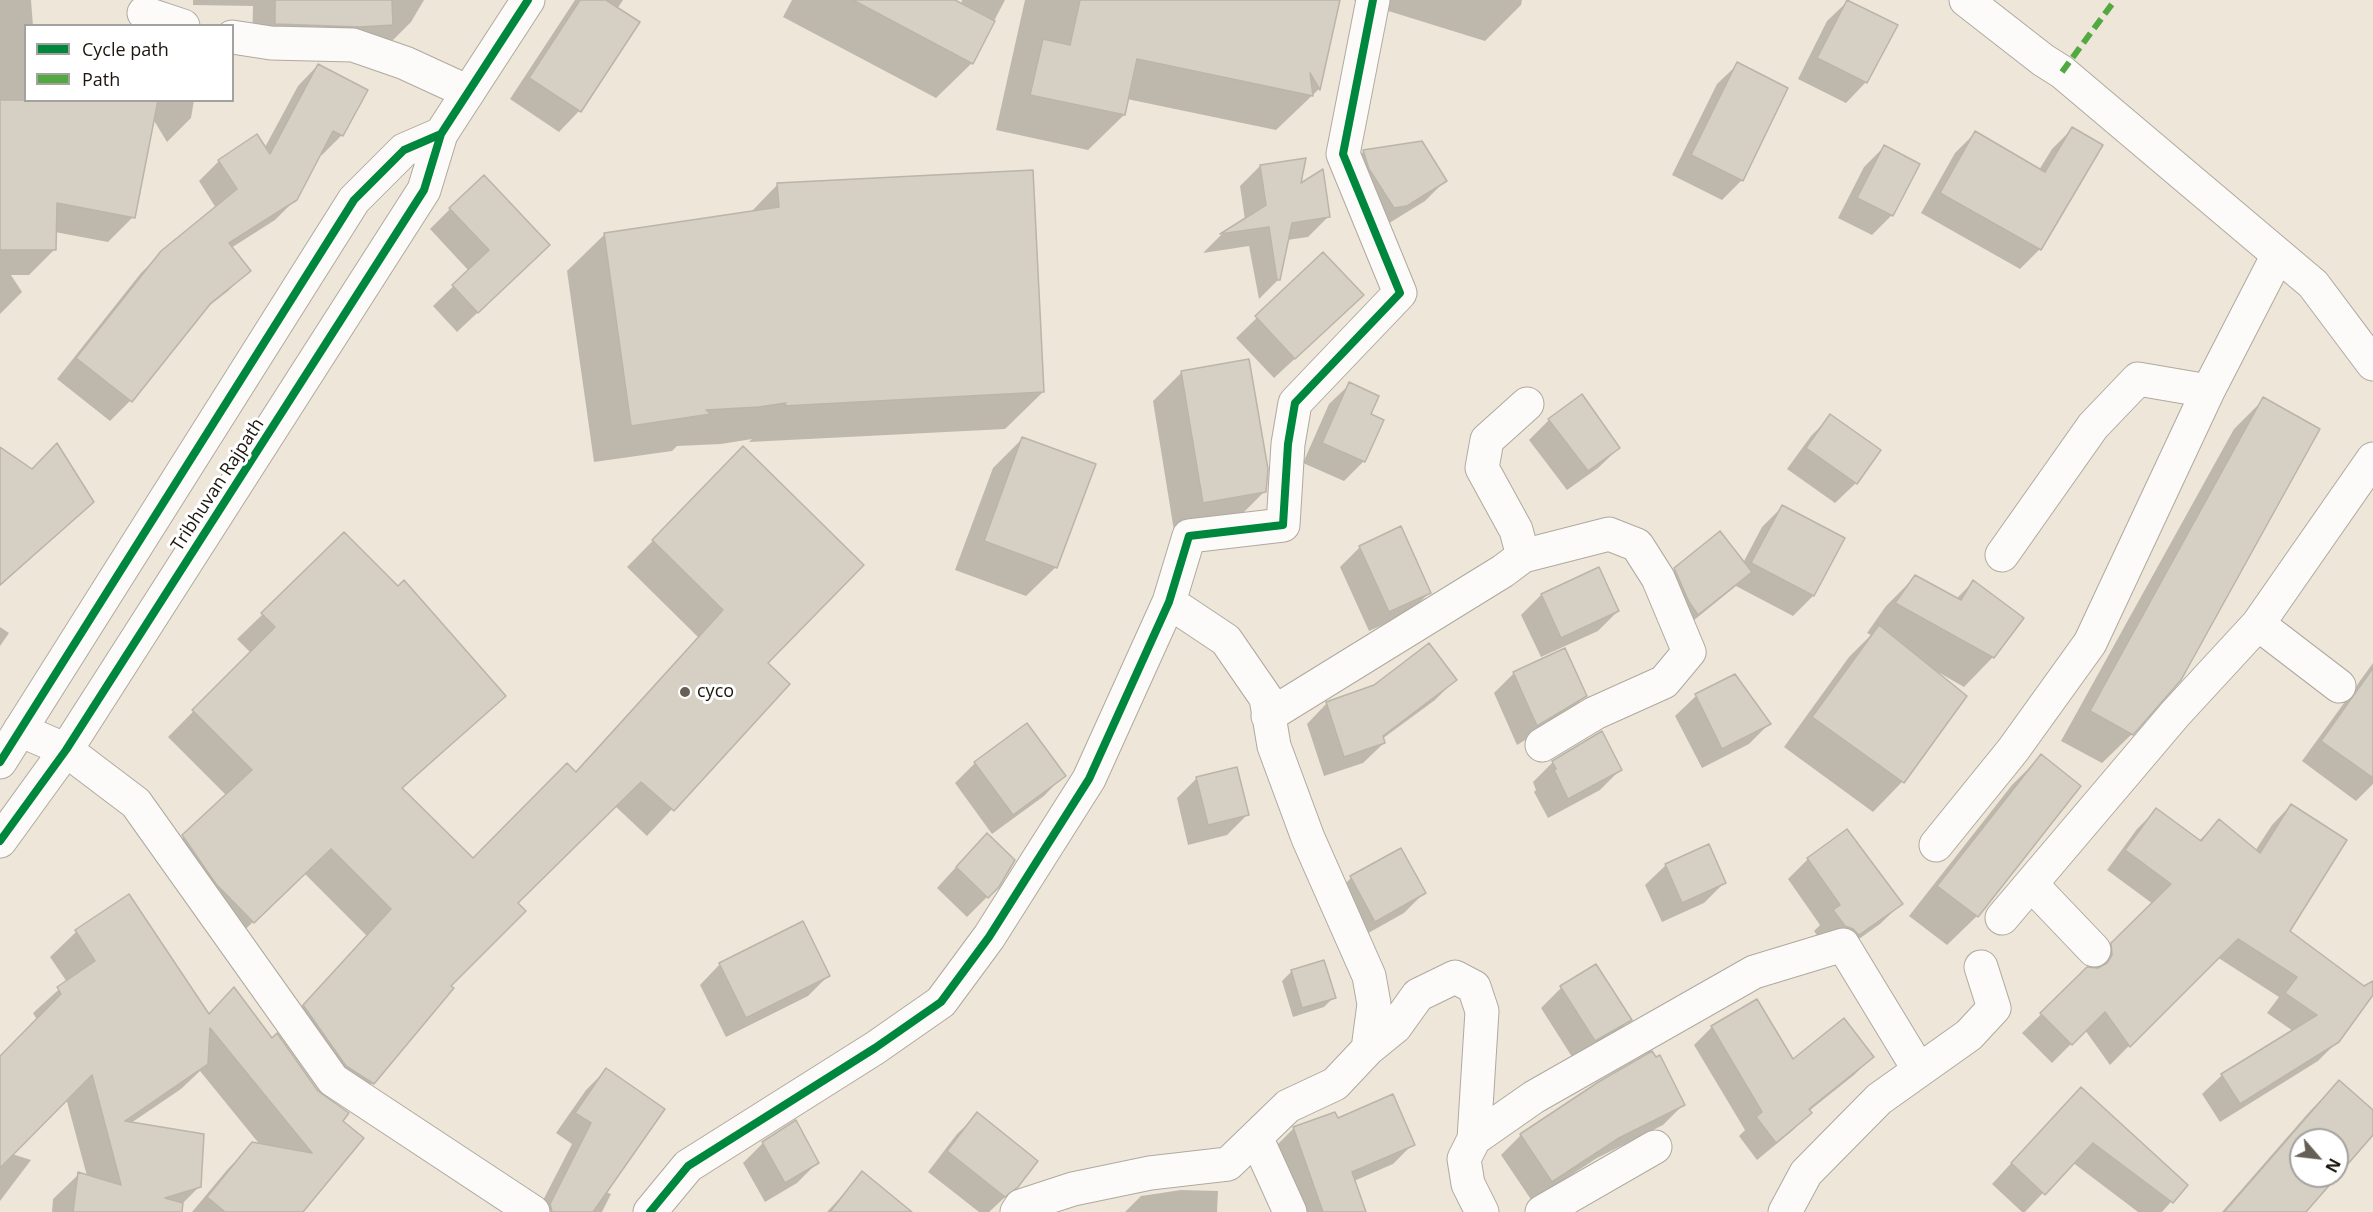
<!DOCTYPE html>
<style>
body{margin:0}
#map{position:relative;width:2373px;height:1212px;overflow:hidden;background:#eee6d8;font-family:"Open Sans",sans-serif}
canvas{display:block}
.legend{position:absolute;left:24px;top:24px;width:210px;height:78px;box-sizing:border-box;background:#fff;border:2px solid #a4a29f;margin:0;padding:8px 10px;list-style:none;font-size:18px;color:#1c170e}
.legend li{display:flex;align-items:center;gap:12px;height:30px}
.legend b{width:30px;border:2px solid #a4a29f}
.north{position:absolute;left:2289px;top:1128px;width:60px;height:60px;box-sizing:border-box;background:#fff;border:2px solid #a4a29f;border-radius:50%;rotate:118deg;font-size:16px;font-weight:700;line-height:24px;text-align:center;color:#1c170e}
.north::after{content:'';display:block;margin:auto;width:21px;height:27px;background:#665f55;clip-path:polygon(50% 0,100% 100%,50% 72%,0 100%)}
</style>
<div id="map">
<canvas width="2373" height="1212"></canvas>
<ul class="legend">
<li><b style="height:8px;background:#00873e"></b>Cycle path</li>
<li><b style="height:8px;background:#52a941"></b>Path</li>
</ul>
<div class="north">N</div>
</div>
<script>
const ctx = document.querySelector('canvas').getContext('2d');
ctx.lineJoin = 'round';
function fill(path, color) {
  ctx.fillStyle = color;
  ctx.fill(path, 'evenodd');
}
function poly(rows) {
  const path = new Path2D();
  for (const r of rows) {
    path.moveTo(r[0], r[1]);
    for (let i = 2; i < r.length; i += 2) path.lineTo(r[i], r[i + 1]);
  }
  return path;
}
function stroke(path, color, width, dash) {
  ctx.strokeStyle = color;
  ctx.lineWidth = width;
  ctx.lineCap = dash ? 'butt' : 'round';
  ctx.setLineDash(dash || []);
  ctx.stroke(path);
}
function write(font, color, halo, rows, align = 'center') {
  ctx.font = font + ' "Open Sans",sans-serif';
  ctx.lineWidth = 6;
  ctx.setLineDash([]);
  ctx.textBaseline = 'middle';
  ctx.strokeStyle = halo;
  ctx.fillStyle = color;
  for (const [text, x, y, turn = 0] of rows) {
    ctx.save();
    ctx.translate(x, y);
    ctx.rotate((+turn || 0) * Math.PI / 180);
    ctx.textAlign = isNaN(turn) ? turn : align;
    if (halo) ctx.strokeText(text, 0, 0);
    ctx.fillText(text, 0, 0);
    ctx.restore();
  }
}
const shadow = poly([
 [0,0,31,0,33,26,26,26,26,100,194,100,191,118,167,142,153,119,133,217,108,242,55,232,54,250,29,275,11,275,22,292,0,314],
 [193,0,424,0,411,22,387,46,252,47,253,6,193,5],
 [575,0,623,0,617,9,638,23,579,111,559,132,510,99],
 [792,0,952,0,961,5,962,0,1005,0,972,63,936,98,783,17],
 [1025,0,1338,0,1319,89,1276,130,1127,99,1124,115,1088,150,996,130],
 [1353,0,1522,0,1521,5,1485,41],
 [1848,1,1866,82,1846,103,1798,79,1827,21],
 [1738,64,1742,180,1722,200,1672,175,1717,84],
 [318,65,342,135,322,155,319,154,296,199,275,220,231,248,249,270,228,291,200,313,130,401,110,421,57,379,141,273,162,252,216,208,199,181,219,161,264,149,298,86],
 [2072,129,2040,249,2020,269,1921,213,1955,153,1975,133,2039,170,2052,149],
 [1884,147,1892,215,1872,235,1838,218,1864,167],
 [1364,151,1445,181,1425,201,1386,225,1344,171],
 [1260,166,1298,186,1328,217,1308,237,1287,240,1279,279,1259,299,1249,246,1203,253,1221,235,1245,220,1240,186],
 [778,184,1043,392,1005,429,749,442,752,439,721,444,677,446,672,451,594,462,567,271,605,234,750,213],
 [450,209,528,265,457,332,433,306,469,271,430,229],
 [1323,254,1342,315,1274,378,1236,338],
 [1182,372,1265,491,1235,521,1174,531,1153,401],
 [1350,384,1369,415,1364,461,1344,481,1303,463,1329,404],
 [2264,399,2132,734,2102,763,2061,741,2234,429],
 [1831,416,1856,483,1835,503,1787,469,1811,436],
 [1549,420,1619,448,1598,468,1567,490,1529,440],
 [1022,439,1056,567,1026,596,955,570,993,468],
 [0,449,32,470,93,502,0,586],
 [743,449,766,663,788,684,647,836,615,806,516,904,449,986,452,988,372,1083,347,1109,327,1096,326,1098,341,1121,301,1212,192,1212,227,1170,252,1144,261,1146,200,1071,181,1089,131,1123,200,1186,174,1212,52,1212,53,1199,79,1174,87,1176,66,1098,12,1154,31,1160,0,1201,0,1058,37,1020,33,1013,67,982,50,957,76,932,129,896,208,1015,272,1040,317,1092,324,1097,278,1032,367,936,304,873,227,947,191,909,157,862,227,796,168,737,251,653,237,639,263,614,504,696,402,789,473,860,574,773,698,637,627,567],
 [1783,506,1843,539,1813,596,1793,616,1736,586,1677,634,1655,590,1675,569,1743,563,1762,527],
 [1360,547,1429,593,1409,613,1369,631,1340,567],
 [1915,577,1956,599,1973,582,1993,657,1964,687,1938,672,1937,674,1965,696,1902,782,1873,812,1784,747,1849,657,1871,635,1867,633,1886,606],
 [1541,595,1618,611,1598,631,1541,657,1521,615],
 [0,627,9,633,0,646],
 [2373,663,2373,784,2356,801,2302,761],
 [1514,673,1585,696,1565,716,1517,745,1494,693],
 [1734,676,1769,724,1749,744,1702,768,1675,716,1696,696],
 [1455,680,1435,700,1382,739,1384,743,1363,763,1324,776,1307,724,1327,703],
 [1027,725,1064,775,1044,796,992,834,955,783,975,763],
 [2041,756,2079,786,1977,916,1947,945,1909,916,2012,785],
 [1553,762,1620,770,1600,790,1548,818,1534,792,1536,790,1533,782],
 [1197,778,1247,815,1227,835,1188,845,1177,798],
 [2291,805,2288,931,2364,988,2373,982,2373,993,2338,1041,2318,1061,2220,1122,2202,1094,2222,1075,2293,1031,2267,1013,2279,997,2217,957,2110,1065,2085,1030,2052,1063,2022,1033,2087,969,2093,969,2092,964,2153,904,2107,870,2137,829,2156,810,2199,841,2219,821,2255,851,2272,825],
 [1847,831,1901,904,1880,924,1838,954,1825,946,1814,931,1820,925,1788,879,1808,859],
 [1401,850,1424,893,1404,913,1354,941,1330,898,1351,878],
 [967,855,987,897,967,917,937,888],
 [1666,865,1724,883,1704,903,1662,922,1645,885],
 [720,964,828,976,808,996,726,1037,700,985],
 [1292,971,1334,997,1324,1007,1293,1017,1282,981],
 [1561,988,1630,1019,1610,1040,1574,1060,1541,1008],
 [1712,1027,1793,1061,1872,1057,1854,1075,1809,1111,1810,1113,1792,1131,1757,1160,1739,1136,1745,1130,1694,1045],
 [606,1070,606,1192,611,1194,602,1212,537,1212,572,1144,556,1133,586,1090],
 [2339,1082,2373,1112,2373,1133,2337,1174,2337,1140,2301,1140,2301,1176,2335,1176,2304,1212,2222,1212,2310,1111],
 [1683,1105,1663,1125,1597,1158,1532,1201,1501,1155,1521,1135],
 [2061,1109,2186,1185,2162,1212,2138,1212,2072,1162,2025,1212,2022,1212,1992,1184],
 [978,1114,1017,1186,989,1212,979,1212,928,1172,957,1134],
 [1337,1120,1413,1144,1393,1164,1354,1181,1365,1212,1296,1212,1274,1148,1294,1128],
 [763,1143,817,1163,797,1183,765,1202,743,1163],
 [863,1173,910,1212,827,1212],
 [1181,1190,1218,1191,1217,1212,1125,1212,1141,1196]
]);
const building = poly([
 [275,0,392,0,393,25,360,27,275,24,275,0],
 [580,0,606,0,640,22,581,112,529,78,580,0],
 [853,0,955,0,995,21,973,64,853,0],
 [1080,0,1340,0,1320,90,1310,73,1313,96,1137,59,1125,115,1030,95,1043,39,1070,45,1080,0],
 [1847,0,1898,25,1867,83,1817,58,1847,0],
 [1737,62,1788,88,1743,181,1691,155,1737,62],
 [318,64,368,90,343,136,333,131,297,200,229,243,251,271,211,303,132,402,76,358,161,251,237,189,218,160,257,134,270,154,318,64],
 [0,100,158,100,135,218,57,203,56,250,0,250,0,100],
 [2072,127,2103,145,2041,250,1940,193,1975,131,2045,172,2072,127],
 [1422,141,1447,181,1407,206,1394,208,1369,169,1363,150,1422,141],
 [1884,145,1920,164,1893,216,1857,198,1884,145],
 [1306,158,1301,183,1323,169,1330,217,1292,223,1280,280,1277,280,1269,227,1220,234,1266,205,1260,165,1306,158],
 [1033,170,1044,392,784,406,786,403,759,407,706,410,711,414,631,426,604,233,779,207,777,183,1033,170],
 [484,175,550,245,478,313,452,285,489,250,449,208,484,175],
 [1323,252,1364,295,1295,359,1255,316,1323,252],
 [1249,359,1268,469,1266,492,1203,503,1181,371,1249,359],
 [1349,382,1379,396,1371,414,1384,420,1365,462,1322,443,1349,382],
 [1582,394,1620,448,1588,471,1548,419,1582,394],
 [2263,397,2320,429,2181,680,2133,735,2090,711,2263,397],
 [1830,414,1881,450,1857,484,1806,448,1830,414],
 [1022,437,1096,464,1057,568,984,541,1022,437],
 [57,443,94,502,0,585,0,447,32,469,57,443],
 [743,446,864,565,768,663,790,684,674,811,641,782,518,903,526,911,451,986,454,988,374,1084,346,1066,303,1005,391,909,331,849,254,923,216,884,182,835,252,770,192,710,275,627,261,613,344,532,398,586,404,580,506,696,402,788,473,858,567,763,576,772,723,610,652,540,743,446],
 [1782,505,1845,538,1814,596,1751,563,1782,505],
 [1401,526,1431,593,1389,612,1359,546,1401,526],
 [1720,531,1752,572,1698,615,1689,602,1674,568,1720,531],
 [1599,567,1619,611,1561,638,1541,594,1599,567],
 [1915,575,1961,600,1973,580,2024,618,1994,658,1895,603,1915,575],
 [1879,625,1967,696,1904,783,1812,717,1879,625],
 [1429,643,1457,680,1383,736,1385,743,1344,757,1326,702,1374,685,1429,643],
 [1565,648,1587,696,1537,726,1513,672,1565,648],
 [2373,668,2373,778,2321,741,2373,668],
 [1735,674,1771,724,1722,749,1695,694,1735,674],
 [1027,723,1066,776,1013,815,974,762,1027,723],
 [1602,731,1622,770,1568,799,1554,770,1556,769,1552,761,1602,731],
 [2041,754,2081,786,1978,917,1937,886,2041,754],
 [1237,767,1249,815,1208,825,1196,777,1237,767],
 [2291,804,2347,840,2290,931,2364,986,2373,981,2373,995,2339,1042,2240,1104,2221,1074,2317,1015,2285,993,2297,977,2238,939,2130,1047,2105,1012,2072,1045,2040,1013,2087,967,2098,968,2107,963,2112,955,2111,943,2171,884,2125,850,2156,808,2201,841,2219,819,2260,853,2291,804],
 [1847,829,1903,904,1859,935,1853,929,1845,926,1833,910,1840,905,1807,858,1847,829],
 [987,833,1015,860,999,887,988,898,956,867,987,833],
 [1709,844,1726,883,1682,903,1665,864,1709,844],
 [1401,848,1426,893,1375,922,1350,876,1401,848],
 [129,894,209,1014,234,987,272,1038,277,1033,318,1091,349,1113,343,1121,364,1138,303,1212,225,1212,207,1197,252,1142,312,1153,210,1028,208,1064,125,1121,204,1134,201,1187,165,1198,183,1203,182,1212,73,1212,78,1172,121,1185,92,1075,0,1168,0,1056,61,994,57,987,95,961,75,930,129,894],
 [803,921,830,976,746,1018,719,963,803,921],
 [1324,960,1336,998,1302,1008,1291,970,1324,960],
 [1596,964,1632,1020,1595,1041,1560,986,1596,964],
 [1757,999,1793,1059,1844,1018,1874,1057,1809,1109,1812,1113,1776,1143,1756,1117,1762,1112,1711,1026,1757,999],
 [1652,1051,1656,1057,1660,1055,1685,1105,1619,1138,1552,1182,1520,1134,1600,1081,1652,1051],
 [606,1068,665,1109,593,1212,552,1212,550,1204,591,1123,575,1113,606,1068],
 [2339,1080,2373,1110,2373,1135,2306,1212,2224,1212,2339,1080],
 [2301,1140,2337,1140,2337,1176,2301,1176,2301,1140],
 [2081,1087,2188,1185,2173,1203,2093,1143,2045,1195,2011,1163,2081,1087],
 [1393,1094,1415,1145,1352,1172,1366,1212,1323,1212,1293,1127,1335,1112,1338,1118,1393,1094],
 [977,1112,1038,1161,1018,1187,1005,1197,947,1151,977,1112],
 [796,1120,819,1163,785,1183,762,1142,796,1120],
 [862,1171,912,1212,830,1212,862,1171]
]);
const minor = poly([
 [1966,0,2043,60,2062,72,2313,284,2373,364],
 [144,13,183,26],
 [232,37,271,43,353,45,405,63,468,92],
 [2002,555,2093,426,2138,379,2208,391],
 [1523,556,1609,534,1637,545,1658,578,1689,652,1664,682,1595,713,1542,745],
 [2339,686,2258,624,2373,459],
 [1268,716,1503,571,1523,556,1516,530,1482,468,1487,440,1527,404],
 [20,730,66,750,136,803,333,1080,533,1212],
 [1936,845,2013,750,2090,643,2208,391,2278,255],
 [2031,884,2094,950],
 [2002,918,2175,714,2258,624],
 [1368,1049,1395,1027,1418,995,1455,977,1474,987,1482,1011,1474,1139],
 [1256,1137,1290,1212],
 [650,1212,688,1166,875,1048,941,1002,989,937,1089,779,1169,602,1189,536,1283,525,1288,444,1295,403,1400,293,1343,154,1373,0],
 [1017,1212,1021,1206,1073,1189,1150,1173,1228,1164,1288,1106,1335,1084,1368,1049,1374,1004,1369,976,1308,838,1274,746,1266,698,1226,640,1169,602],
 [1482,1212,1468,1184,1464,1159,1474,1139,1534,1097,1754,972,1843,945,1919,1070],
 [1542,1212,1655,1147],
 [1785,1212,1806,1173,1879,1099,1969,1035,1994,1008,1981,967]
]);
const trunk = poly([
 [0,762,354,200,404,150,441,134],
 [0,841,66,750,424,190,441,134,528,0]
]);
const quiet = poly([
 [2062,72,2115,0]
]);
const cycleway = poly([
 [0,762,354,200,404,150,441,134],
 [0,841,66,750,424,190,441,134,528,0],
 [650,1212,688,1166,875,1048,941,1002,989,937,1089,779,1169,602,1189,536,1283,525,1288,444,1295,403,1400,293,1343,154,1373,0]
]);
const markers = [
 [685,692,6,"#665f55"]
];
const streetNames = [
 ["Tribhuvan Rajpath",218,485,-57]
];
const poiNames = [
 ["cyco",697,692]
];
fill(shadow, '#0003');
fill(building, '#d6cfc4');
stroke(building, '#bab4a9', 1.5);
stroke(minor, '#afa99f', 35);
stroke(trunk, '#afa99f', 35);
stroke(minor, '#fcfbf9', 33);
stroke(trunk, '#fcfbf9', 33);
stroke(quiet, '#52a941', 6, [12, 6]);
stroke(cycleway, '#00873e', 8);
for (const [x, y, r, color] of markers) {
  const dot = new Path2D();
  dot.arc(x, y, r, 0, 2 * Math.PI);
  ctx.fillStyle = color;
  ctx.fill(dot);
  stroke(dot, '#fff', 2);
}
write('18px', '#1c170e', '#fff', streetNames);
write('18px', '#1c170e', '#fff', poiNames, 'left');
</script>
